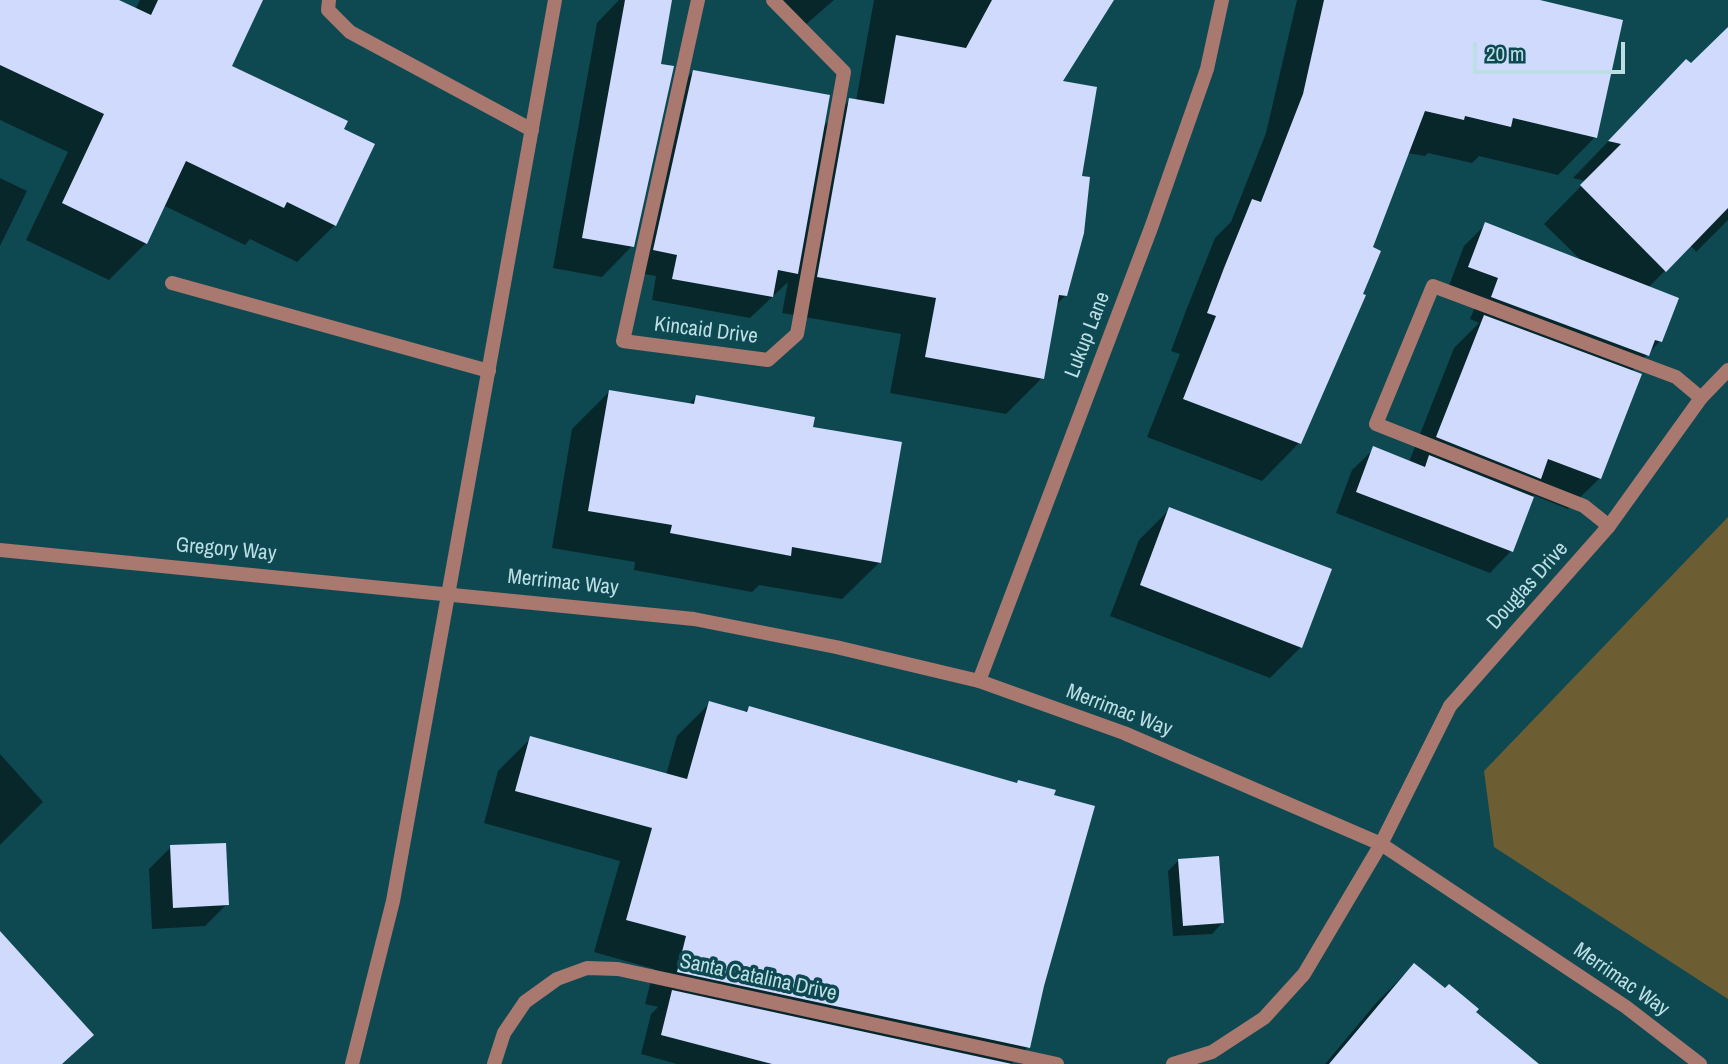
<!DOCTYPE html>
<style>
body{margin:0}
#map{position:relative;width:1728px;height:1064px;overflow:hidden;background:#0e4952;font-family:"Archivo Narrow",sans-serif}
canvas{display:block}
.scale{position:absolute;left:1473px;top:42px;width:152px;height:32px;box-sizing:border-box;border:4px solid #bcdee5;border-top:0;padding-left:9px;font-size:21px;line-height:24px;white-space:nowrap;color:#bcdee5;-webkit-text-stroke:5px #0e4952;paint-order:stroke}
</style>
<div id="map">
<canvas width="1728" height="1064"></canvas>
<div class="scale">20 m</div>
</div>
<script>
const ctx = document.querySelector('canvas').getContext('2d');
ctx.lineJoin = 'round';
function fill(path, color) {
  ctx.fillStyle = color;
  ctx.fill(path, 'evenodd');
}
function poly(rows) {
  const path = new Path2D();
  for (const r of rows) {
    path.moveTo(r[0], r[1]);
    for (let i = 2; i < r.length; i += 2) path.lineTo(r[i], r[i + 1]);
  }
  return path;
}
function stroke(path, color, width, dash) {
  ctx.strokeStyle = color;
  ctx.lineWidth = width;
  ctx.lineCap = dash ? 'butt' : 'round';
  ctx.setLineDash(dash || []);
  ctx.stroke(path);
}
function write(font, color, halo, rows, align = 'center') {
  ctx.font = font + ' "Archivo Narrow",sans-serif';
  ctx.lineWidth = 7;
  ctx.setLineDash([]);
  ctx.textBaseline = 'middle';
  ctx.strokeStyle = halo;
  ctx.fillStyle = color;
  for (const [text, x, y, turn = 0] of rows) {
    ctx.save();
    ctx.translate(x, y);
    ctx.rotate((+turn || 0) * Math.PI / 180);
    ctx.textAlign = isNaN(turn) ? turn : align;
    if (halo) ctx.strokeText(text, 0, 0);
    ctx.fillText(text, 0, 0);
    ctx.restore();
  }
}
const green = poly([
 [1728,517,1728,999,1494,847,1484,771]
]);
const shadow = poly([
 [0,0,115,0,135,10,140,0,255,0,229,67,342,130,335,225,297,262,250,239,245,245,165,206,146,243,109,280,26,240,68,152,0,120],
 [619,0,671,0,632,246,602,277,553,268,597,23],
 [771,0,834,0,797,32],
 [874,0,1112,0,1060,82,1080,177,1066,295,1056,305,1042,378,1006,414,890,393,901,334,782,313,788,282,750,318,652,300,656,276,632,272,671,93,693,72,823,127,850,100,856,101],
 [1297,0,1539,0,1595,137,1558,175,1479,156,1472,163,1428,153,1425,156,1407,153,1299,443,1262,481,1147,437,1180,354,1171,351,1187,308,1215,238,1231,222,1266,133],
 [1728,36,1728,220,1696,252,1690,245,1648,288,1676,299,1660,341,1631,372,1639,375,1599,479,1568,509,1533,495,1511,551,1490,573,1336,513,1352,470,1374,449,1409,462,1454,348,1479,323,1470,319,1478,300,1448,288,1464,246,1486,224,1583,262,1544,224,1586,181,1573,178,1649,99],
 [0,178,27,191,0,246],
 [609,392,688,405,696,397,811,428,880,562,842,599,759,585,752,592,634,570,635,562,552,548,572,429],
 [1170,509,1301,647,1270,678,1110,616,1139,540],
 [710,703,744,713,749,707,1042,985,1028,1047,1011,1064,677,1064,641,1054,651,1014,658,1007,645,1004,654,969,594,952,620,861,484,823,498,771,531,738,666,775,677,736],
 [0,754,43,802,0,845],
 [171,847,227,904,205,926,152,929,149,869],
 [1179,860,1222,923,1212,934,1173,936,1168,871],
 [1414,965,1474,1012,1538,1064,1325,1064,1377,1002]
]);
const building = poly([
 [0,0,119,0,151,15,158,0,263,0,232,66,348,121,344,129,375,144,336,226,287,202,284,208,186,161,147,244,62,203,104,114,0,65],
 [625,0,672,0,661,64,674,66,634,247,582,238],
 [992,0,1114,0,1063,81,1097,87,1082,176,1090,177,1084,233,1067,296,1059,295,1044,379,925,357,936,298,817,277,849,98,884,104,896,35,966,48],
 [1324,0,1540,0,1623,20,1597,138,1513,118,1511,127,1465,116,1464,120,1425,111,1373,247,1381,251,1363,294,1366,295,1301,444,1183,399,1216,316,1207,313,1224,268,1252,199,1261,202,1303,94],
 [1728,27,1728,208,1666,272,1580,185,1621,144,1608,141,1686,59,1691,63],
 [693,70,830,95,798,274,778,270,773,297,672,279,677,255,653,250],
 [1485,222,1679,298,1662,342,1655,340,1649,356,1491,297,1498,278,1468,267],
 [1484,315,1642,374,1601,479,1548,459,1541,479,1436,437],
 [609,390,694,404,696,395,815,417,813,427,902,442,881,563,792,547,791,556,670,533,672,525,588,511],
 [1373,446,1425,467,1429,455,1534,497,1513,552,1356,492],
 [1169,507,1332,569,1302,648,1140,585],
 [709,701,747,712,749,706,1017,783,1018,780,1056,790,1054,795,1095,806,1044,986,1030,1048,677,972,686,936,626,920,652,828,515,791,530,736,687,779],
 [226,843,229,905,173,908,170,845],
 [1219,856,1224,923,1183,926,1178,859],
 [0,931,94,1035,62,1064,0,1064],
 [1414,963,1445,988,1449,984,1479,1009,1476,1012,1539,1064,1329,1064],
 [672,990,1012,1064,772,1064,661,1035]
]);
const service = poly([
 [329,0,328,10,350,32,532,130],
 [172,283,489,371],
 [1609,526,1584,506,1376,424,1433,286,1676,377,1701,398]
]);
const minor = poly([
 [698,0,623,341,768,360,797,334,844,72,773,0],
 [979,681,1151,228,1207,69,1222,0],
 [352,1064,393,901,555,0],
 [494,1064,504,1033,525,1002,557,979,587,968,618,969,1057,1064],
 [1173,1064,1212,1052,1264,1018,1304,974,1381,844,1450,706,1609,526,1701,398,1728,370]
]);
const tertiary = poly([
 [0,550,694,619,836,647,979,681,1124,733,1381,844,1626,1007,1700,1064]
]);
const streetNames = [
 ["Kincaid Drive",706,331,7],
 ["Lukup Lane",1088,335,-69],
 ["Gregory Way",226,550,5],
 ["Merrimac Way",563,583,6],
 ["Douglas Drive",1528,586,-48],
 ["Merrimac Way",1119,711,21],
 ["Santa Catalina Drive",758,978,12],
 ["Merrimac Way",1621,980,35]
];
fill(green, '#6c5d33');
fill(shadow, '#0007');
fill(building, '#cfdafd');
stroke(service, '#a9786f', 14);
stroke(minor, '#a9786f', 14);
stroke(tertiary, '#a9786f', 14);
write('21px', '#bcdee5', '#0e4952', streetNames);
</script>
